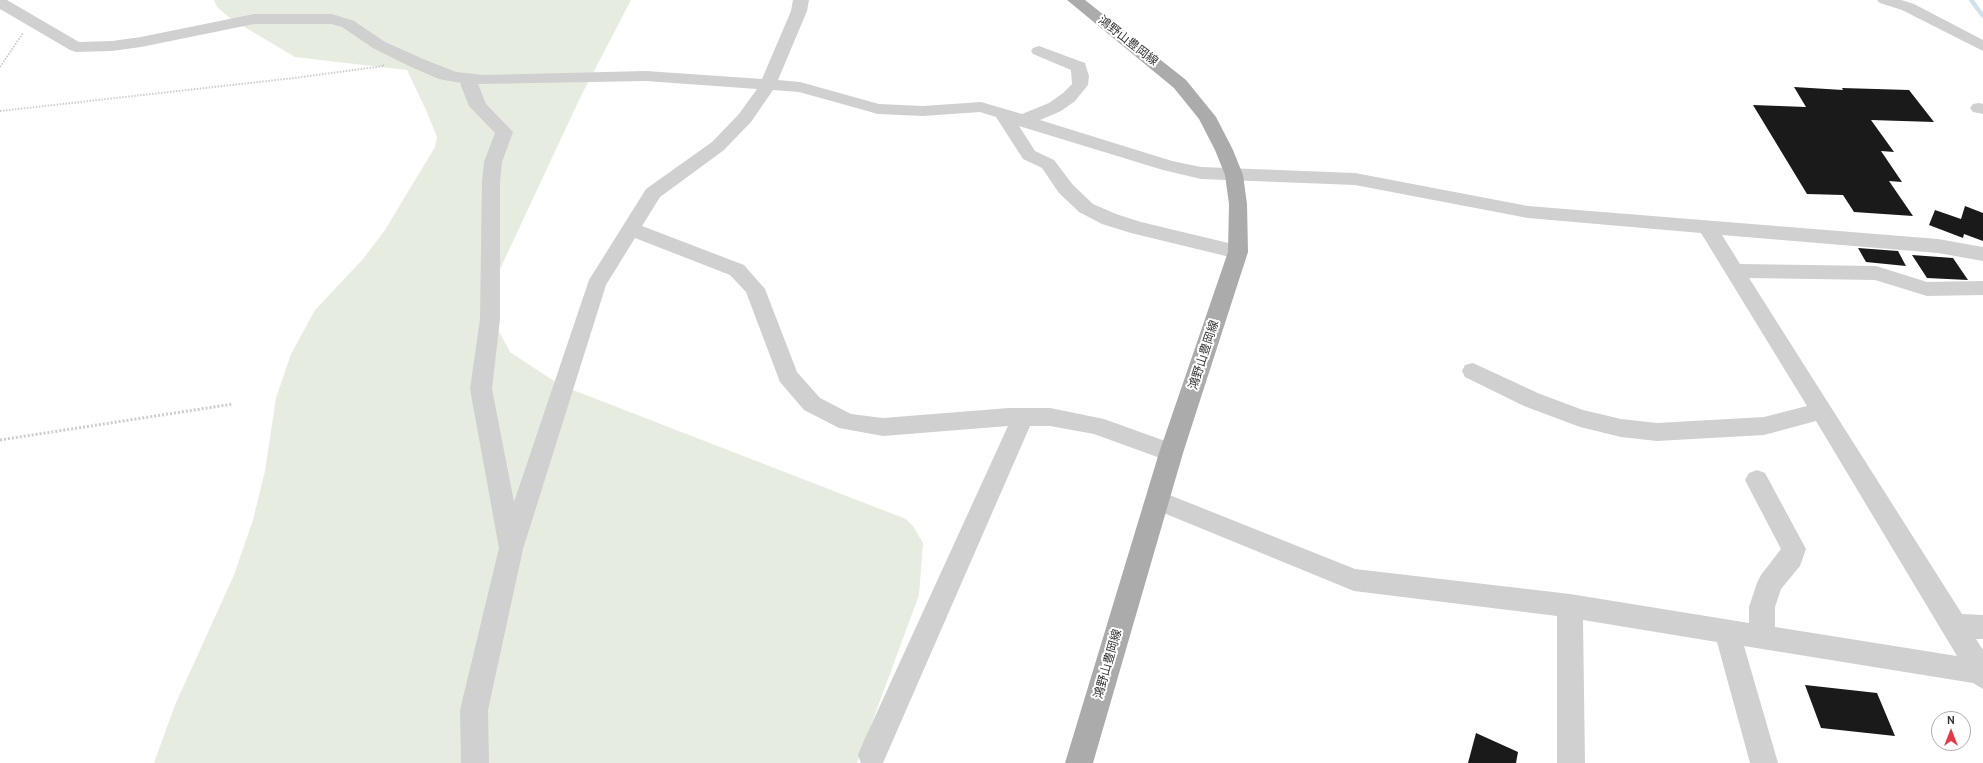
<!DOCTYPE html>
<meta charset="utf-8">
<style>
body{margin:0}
#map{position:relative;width:1983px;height:763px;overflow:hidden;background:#fff;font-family:Cabin,sans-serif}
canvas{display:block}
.north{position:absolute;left:1931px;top:711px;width:40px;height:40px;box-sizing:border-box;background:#fff;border:1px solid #adadad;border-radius:50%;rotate:0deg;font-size:11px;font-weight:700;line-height:16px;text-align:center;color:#333}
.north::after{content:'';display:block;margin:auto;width:14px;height:18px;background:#e63946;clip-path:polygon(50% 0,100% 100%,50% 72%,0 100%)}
</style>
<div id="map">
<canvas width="1983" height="763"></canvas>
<div class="north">N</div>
</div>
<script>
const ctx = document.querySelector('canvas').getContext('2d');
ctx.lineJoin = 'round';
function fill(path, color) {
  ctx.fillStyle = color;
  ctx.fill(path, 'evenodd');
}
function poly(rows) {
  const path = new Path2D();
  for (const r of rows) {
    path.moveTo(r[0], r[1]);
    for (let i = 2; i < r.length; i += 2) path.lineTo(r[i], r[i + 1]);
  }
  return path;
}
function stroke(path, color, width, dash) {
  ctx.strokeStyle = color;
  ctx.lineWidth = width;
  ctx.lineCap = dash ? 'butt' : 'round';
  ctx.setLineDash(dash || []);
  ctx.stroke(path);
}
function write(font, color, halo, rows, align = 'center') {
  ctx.font = font + ' Cabin,"Noto Sans JP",sans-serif';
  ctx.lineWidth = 4;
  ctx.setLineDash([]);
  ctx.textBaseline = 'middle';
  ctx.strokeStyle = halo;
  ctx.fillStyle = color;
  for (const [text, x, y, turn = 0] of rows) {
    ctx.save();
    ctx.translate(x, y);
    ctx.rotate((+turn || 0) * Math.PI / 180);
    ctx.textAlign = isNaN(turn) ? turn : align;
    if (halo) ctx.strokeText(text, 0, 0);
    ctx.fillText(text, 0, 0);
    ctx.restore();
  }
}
const green = poly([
 [214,0,631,0,580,98,493,284,497,328,510,352,560,385,906,519,913,526,923,543,919,595,857,763,154,763,175,705,234,575,253,520,265,471,276,398,291,354,315,310,363,259,385,230,435,147,437,137,426,110,407,70,295,57,231,19,217,7]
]);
const stream = poly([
 [1971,0,1983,16]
]);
const building = poly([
 [1794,87,1843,90,1842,88,1909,90,1934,122,1871,120,1894,152,1881,151,1902,182,1889,181,1913,216,1854,212,1843,195,1807,194,1753,105,1806,107],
 [1965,206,1983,213,1983,241,1964,234,1963,238,1929,225,1935,210,1961,219],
 [1858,248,1898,251,1906,266,1866,262],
 [1912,255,1953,258,1968,280,1927,278],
 [1805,685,1877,693,1895,736,1821,728],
 [1476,733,1518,752,1516,763,1468,763]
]);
const pathFar1 = poly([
 [0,67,23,33],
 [0,111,294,78,384,66,382,64]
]);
const path = poly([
 [0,440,233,404]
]);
const minor = poly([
 [0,0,7,0,79,42,112,41,141,37,254,14,332,14,354,21,385,42,423,59,456,72,484,75,646,71,762,79,791,11,793,0,809,0,807,11,778,80,800,82,879,104,923,106,981,102,1022,114,1049,103,1063,93,1072,84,1071,70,1033,54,1031,51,1033,48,1039,46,1085,63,1089,76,1088,85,1075,101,1061,111,1040,120,1172,161,1201,167,1355,173,1528,206,1938,239,1983,247,1983,261,1938,253,1722,235,1740,264,1876,266,1927,282,1983,281,1983,295,1927,296,1875,280,1749,278,1962,614,1983,615,1983,639,1976,639,1983,650,1983,689,1973,683,1744,646,1778,763,1750,763,1717,642,1583,620,1585,763,1557,763,1557,616,1354,591,1149,507,1145,500,1149,493,1157,490,1355,569,1570,594,1749,623,1749,607,1757,583,1761,575,1781,549,1745,480,1749,473,1757,470,1765,473,1806,549,1800,566,1781,589,1775,607,1775,627,1957,656,1816,421,1764,435,1657,441,1621,437,1580,427,1524,406,1465,377,1462,371,1465,365,1473,363,1540,394,1583,410,1621,419,1657,423,1764,417,1807,406,1701,233,1528,218,1355,185,1201,179,1163,170,1019,126,1035,151,1054,160,1073,185,1093,204,1116,214,1141,222,1245,247,1248,252,1245,257,1238,259,1131,233,1102,224,1079,212,1059,193,1042,168,1023,159,996,117,980,112,923,116,878,114,799,92,773,90,751,122,724,150,660,197,642,226,744,265,765,289,797,372,820,398,851,414,883,418,1009,408,1050,408,1104,419,1179,446,1183,453,1179,460,1171,462,1094,434,1050,426,1030,426,883,763,861,763,858,755,862,745,1008,426,883,436,839,428,804,410,780,382,746,292,730,275,635,238,606,285,523,549,488,710,489,763,461,763,460,710,499,548,470,389,480,319,482,182,484,162,495,133,469,106,461,86,461,83,439,79,411,67,373,48,342,27,331,24,254,24,141,47,112,51,76,52,70,50,0,9,0,0],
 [646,81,757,89,739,114,712,142,646,189,589,280,514,502,492,389,500,319,500,182,502,162,513,132,486,104,478,84,646,81],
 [1877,0,1901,0,1914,4,1983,40,1983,51,1902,10,1880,3,1877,0],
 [1979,103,1983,104,1983,114,1973,112,1970,108,1973,104,1979,103]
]);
const major = poly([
 [1067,0,1085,0,1186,80,1216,117,1233,150,1243,175,1247,204,1248,252,1183,453,1093,763,1065,763,1159,453,1228,252,1229,204,1225,175,1215,150,1199,119,1174,88,1067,0]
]);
const streetNames = [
 ["鴻野山豊岡線",1128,41,38],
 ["鴻野山豊岡線",1204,355,-72],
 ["鴻野山豊岡線",1108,664,-74]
];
fill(green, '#e6ecdf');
stroke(stream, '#cfe2ee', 4.5);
fill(building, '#1a1a1a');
stroke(pathFar1, '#cdcdcd', 2, [1.5, 1.5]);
stroke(path, '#cdcdcd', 3, [2, 2]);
fill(minor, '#d0d0d0');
fill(major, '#ababab');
write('12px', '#333', '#fff', streetNames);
</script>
